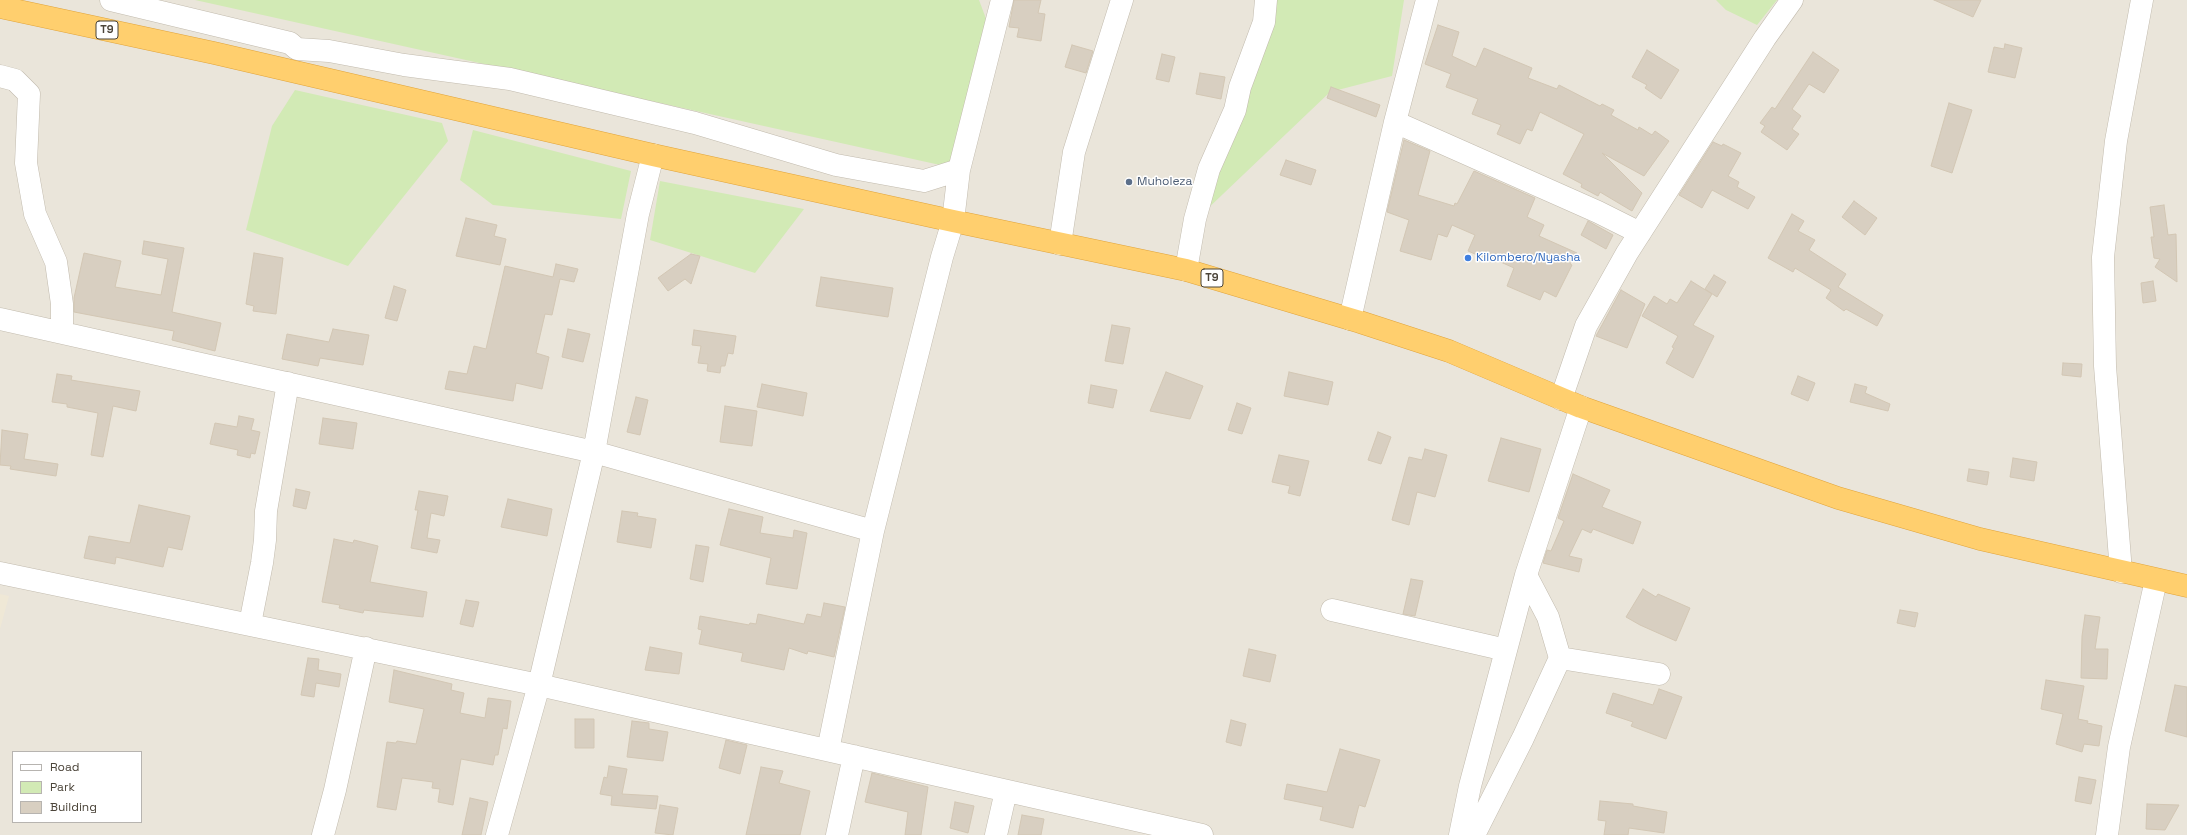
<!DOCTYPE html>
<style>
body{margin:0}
#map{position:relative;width:2187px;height:835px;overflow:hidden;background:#f6f3ec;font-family:"Space Grotesk",sans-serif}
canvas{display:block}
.legend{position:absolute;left:12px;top:751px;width:130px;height:72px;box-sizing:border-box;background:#fff;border:1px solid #b7b4b0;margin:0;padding:5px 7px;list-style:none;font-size:12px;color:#4b4439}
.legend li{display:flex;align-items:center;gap:8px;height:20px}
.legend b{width:20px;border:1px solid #b7b4b0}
</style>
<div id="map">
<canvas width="2187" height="835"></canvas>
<ul class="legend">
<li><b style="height:5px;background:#fff"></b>Road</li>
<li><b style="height:11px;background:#d2eab5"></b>Park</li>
<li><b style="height:11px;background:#d8cfc1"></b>Building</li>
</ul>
</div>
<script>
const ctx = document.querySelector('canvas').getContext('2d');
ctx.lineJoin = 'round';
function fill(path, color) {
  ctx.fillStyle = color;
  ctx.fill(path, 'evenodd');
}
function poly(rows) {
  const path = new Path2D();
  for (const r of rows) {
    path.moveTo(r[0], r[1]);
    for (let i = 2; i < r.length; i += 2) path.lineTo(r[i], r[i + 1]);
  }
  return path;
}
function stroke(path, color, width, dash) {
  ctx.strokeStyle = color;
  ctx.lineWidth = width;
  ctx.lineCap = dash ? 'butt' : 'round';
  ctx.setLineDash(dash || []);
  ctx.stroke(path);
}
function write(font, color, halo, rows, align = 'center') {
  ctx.font = font + ' "Space Grotesk",sans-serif';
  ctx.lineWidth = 3;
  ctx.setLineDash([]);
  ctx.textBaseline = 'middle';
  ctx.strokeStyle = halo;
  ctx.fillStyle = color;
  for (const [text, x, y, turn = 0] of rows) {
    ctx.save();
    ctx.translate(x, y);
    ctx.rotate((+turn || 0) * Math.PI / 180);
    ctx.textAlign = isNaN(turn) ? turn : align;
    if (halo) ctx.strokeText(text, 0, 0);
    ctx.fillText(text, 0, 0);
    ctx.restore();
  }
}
const residential = poly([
 [0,0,2187,0,2187,835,0,835],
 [13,752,141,752,141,822,13,822]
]);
const education = poly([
 [0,594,9,596,0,629]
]);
const green = poly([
 [195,0,979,0,988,24,949,167],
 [1275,0,1404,0,1392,76,1330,92,1201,215],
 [1716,0,1777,0,1757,25,1726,10],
 [295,90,442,123,448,141,348,266,246,230,272,126],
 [473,130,631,171,621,219,493,205,460,180],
 [660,181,804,209,755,273,650,240]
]);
const building = poly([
 [1014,0,1041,0,1038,13,1045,14,1041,41,1017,37,1019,28,1009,27,1014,0],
 [1934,0,1981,0,1973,17,1934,0],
 [1438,25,1459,32,1452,56,1476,67,1484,48,1532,68,1528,78,1557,89,1559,85,1600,106,1602,104,1614,110,1611,115,1638,130,1639,127,1652,135,1655,131,1669,141,1644,176,1602,153,1642,193,1632,211,1600,192,1598,196,1581,187,1582,184,1563,174,1584,134,1540,112,1532,131,1527,129,1520,144,1497,134,1501,125,1472,114,1478,99,1446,87,1451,74,1425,64,1438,25],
 [2005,44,2022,48,2015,78,1988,72,1994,47,2004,49,2005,44],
 [1072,45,1093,51,1086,73,1065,67,1072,45],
 [1647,50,1679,70,1661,99,1645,88,1647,85,1632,77,1647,50],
 [1813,52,1839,70,1824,93,1809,84,1792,109,1801,116,1792,129,1799,134,1787,150,1761,132,1765,126,1760,123,1772,107,1775,109,1813,52],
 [1162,54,1175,57,1169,82,1156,79,1162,54],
 [1200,73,1225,77,1221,99,1196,94,1200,73],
 [1331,87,1380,105,1376,117,1327,98,1331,87],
 [1949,103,1972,110,1952,173,1931,166,1949,103],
 [1404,140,1430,151,1418,195,1454,206,1455,203,1457,204,1474,171,1535,198,1527,217,1544,225,1539,236,1577,253,1570,264,1572,265,1556,297,1544,291,1540,300,1507,286,1514,268,1483,254,1482,257,1468,251,1475,235,1452,225,1447,237,1438,234,1431,260,1400,251,1409,220,1387,212,1404,140],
 [1713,142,1722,146,1723,144,1741,153,1728,176,1739,182,1737,187,1755,197,1748,209,1712,190,1702,208,1679,195,1713,142],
 [1286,160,1316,170,1311,185,1280,175,1286,160],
 [1854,201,1877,218,1865,235,1842,217,1854,201],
 [2164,205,2168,235,2176,234,2177,282,2155,267,2160,259,2154,258,2151,237,2154,237,2150,207,2164,205],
 [1792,214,1804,221,1798,231,1815,240,1809,250,1846,274,1838,287,1883,315,1877,326,1846,309,1844,311,1826,298,1831,290,1795,268,1793,272,1768,258,1792,214],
 [466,218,497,225,494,236,506,239,500,265,456,256,466,218],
 [1588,221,1613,235,1606,249,1581,235,1588,221],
 [144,241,184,248,172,312,221,323,215,351,172,340,174,331,74,312,74,298,84,253,121,261,115,287,161,295,168,259,142,254,144,241],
 [254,253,283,258,276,314,253,311,254,306,246,304,254,253],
 [691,254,700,256,691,284,685,279,668,291,658,278,691,254],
 [556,264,578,269,574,282,560,279,552,315,545,314,536,353,549,357,542,389,516,383,513,401,445,389,449,371,467,374,474,346,486,349,505,266,553,277,556,264],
 [1714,275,1726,282,1717,297,1705,289,1714,275],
 [821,277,893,288,888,317,816,306,821,277],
 [1691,281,1712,294,1693,325,1714,336,1693,378,1666,363,1674,348,1672,347,1678,336,1642,316,1654,296,1667,304,1670,299,1677,303,1691,281],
 [2153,281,2156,301,2143,303,2141,283,2153,281],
 [394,286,406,290,397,321,385,318,394,286],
 [1621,290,1645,304,1627,348,1596,336,1621,290],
 [1112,325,1130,328,1123,364,1105,361,1112,325],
 [333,329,369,335,363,365,320,358,318,366,282,359,287,334,329,342,333,329],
 [568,329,590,334,583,362,562,357,568,329],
 [694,330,736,336,733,354,728,353,725,366,721,366,720,373,707,371,708,364,698,363,701,346,692,345,694,330],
 [2063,363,2082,364,2081,377,2062,375,2063,363],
 [1166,372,1203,386,1190,419,1150,411,1166,372],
 [1289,372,1333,382,1328,405,1284,396,1289,372],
 [57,374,72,376,71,380,140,391,136,411,113,406,103,457,91,455,98,413,67,407,67,404,52,402,57,374],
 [1798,376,1815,383,1808,401,1791,394,1798,376],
 [762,384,807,393,803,416,757,407,762,384],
 [1855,384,1867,387,1865,393,1890,404,1888,411,1850,402,1855,384],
 [1091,385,1117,390,1113,408,1088,403,1091,385],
 [636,397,648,400,640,435,627,432,636,397],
 [1237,403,1251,408,1242,434,1228,430,1237,403],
 [725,406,757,411,752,446,720,442,725,406],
 [239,416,254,419,251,430,260,432,255,454,251,453,250,458,237,455,238,450,210,444,215,423,237,427,239,416],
 [323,418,357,423,353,449,319,444,323,418],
 [2,430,28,434,24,459,58,464,56,476,10,469,11,466,0,465,2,430],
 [1378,432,1391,437,1381,464,1368,460,1378,432],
 [1501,438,1541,449,1529,492,1488,481,1501,438],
 [1425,449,1447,455,1435,497,1417,492,1409,525,1392,520,1409,457,1422,460,1425,449],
 [1279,455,1309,461,1300,496,1288,493,1290,486,1272,482,1279,455],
 [2013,458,2037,462,2034,481,2010,477,2013,458],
 [1969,469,1989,472,1987,485,1967,481,1969,469],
 [1573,474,1610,490,1602,507,1641,522,1633,544,1593,529,1591,533,1582,529,1569,556,1582,559,1579,572,1543,563,1547,550,1551,551,1564,521,1558,518,1573,474],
 [296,489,310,492,306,509,293,506,296,489],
 [419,491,448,496,444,516,431,513,427,538,440,540,437,553,411,548,418,510,415,510,419,491],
 [508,499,552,509,547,536,501,527,508,499],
 [139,505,190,516,182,550,168,547,163,567,116,557,115,564,84,558,89,536,130,543,139,505],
 [729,509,763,517,760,533,793,538,794,530,807,533,797,589,766,584,771,558,720,545,729,509],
 [622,511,638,513,637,516,656,519,651,548,617,542,622,511],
 [334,539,353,543,354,540,378,546,370,582,427,592,423,617,364,610,363,613,339,608,340,605,322,602,334,539],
 [696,545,709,547,703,582,690,579,696,545],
 [1411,579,1423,581,1415,616,1403,614,1411,579],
 [1643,589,1656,597,1658,594,1690,608,1676,641,1640,625,1626,617,1643,589],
 [466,600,479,602,473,627,460,624,466,600],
 [824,603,845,607,834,657,808,651,807,654,789,648,784,670,741,661,743,653,699,644,702,630,698,629,700,616,749,625,750,623,756,624,758,614,804,624,807,614,821,617,824,603],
 [1900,610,1918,613,1915,627,1897,623,1900,610],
 [2085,615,2100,617,2095,649,2108,649,2107,679,2081,678,2082,636,2085,615],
 [650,647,682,653,679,674,645,670,650,647],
 [1249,649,1276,655,1270,682,1243,676,1249,649],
 [308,658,319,659,318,670,341,674,339,687,316,683,314,697,301,695,308,658],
 [394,670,452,684,451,690,464,693,460,713,485,718,488,698,511,701,507,729,503,728,498,755,495,755,493,765,461,759,453,805,438,802,440,789,432,788,433,782,402,778,396,810,377,807,387,742,396,743,397,741,416,744,424,709,389,702,394,670],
 [2046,680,2084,686,2078,719,2088,721,2087,723,2102,726,2099,746,2084,744,2082,752,2056,744,2063,714,2041,709,2046,680],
 [2175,685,2187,687,2187,737,2165,731,2175,685],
 [1659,689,1682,697,1666,739,1631,726,1633,722,1606,713,1613,693,1653,705,1659,689],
 [575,719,594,719,594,748,575,748,575,719],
 [1231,720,1246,724,1241,746,1226,742,1231,720],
 [632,721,649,723,649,729,668,732,663,761,627,757,632,721],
 [726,740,747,745,740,774,719,768,726,740],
 [1340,749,1380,760,1365,807,1359,805,1353,828,1320,820,1323,807,1284,799,1287,784,1327,792,1340,749],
 [609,766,627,769,622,794,658,796,656,809,611,805,612,796,600,794,604,777,607,778,609,766],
 [761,767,783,771,779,783,810,791,800,835,746,835,761,767],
 [872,773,928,787,921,835,905,835,908,812,865,802,872,773],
 [2079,777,2096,780,2091,804,2075,801,2079,777],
 [470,798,488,802,481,835,462,835,470,798],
 [1600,801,1633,804,1633,806,1667,812,1664,833,1629,828,1628,835,1604,835,1606,821,1598,820,1600,801],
 [955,802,974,806,968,833,950,828,955,802],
 [2147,804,2179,805,2165,830,2146,829,2147,804],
 [660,805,678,808,673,835,655,833,660,805],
 [1022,815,1044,819,1041,835,1018,835,1022,815]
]);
const minor = poly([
 [111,0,290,43,297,49,329,51,404,65,510,79,695,123,836,165,924,181,959,170],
 [0,76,15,80,29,94,26,163,35,214,56,262,62,304,62,332],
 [1395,122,1598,212,1640,233],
 [1060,244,1074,152,1122,0],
 [1186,270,1195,219,1209,169,1235,110,1240,87,1264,22,1266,0],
 [0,319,594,452,873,531],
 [1350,319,1395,122,1427,0],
 [1561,399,1586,326,1627,253,1765,38,1792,0],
 [2121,572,2105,366,2103,257,2116,141,2142,0],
 [0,573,539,685,1202,835],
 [1332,610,1506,650],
 [250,624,262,563,265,540,266,511,288,383],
 [1560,658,1659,674],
 [828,750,873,531,942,257,953,221,959,170,1002,0],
 [323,835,335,790,366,648],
 [497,835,539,685,594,452,638,214,653,155],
 [837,835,854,756],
 [996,835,1006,791],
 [1460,835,1470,786,1526,575,1581,407],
 [1474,835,1523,738,1560,658,1548,617,1526,575],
 [2107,835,2119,747,2156,580]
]);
const highway = poly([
 [0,7,214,53,653,155,953,221,1186,270,1360,322,1449,351,1581,407,1838,498,1980,539,2187,586]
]);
const markers = [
 [1129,182,4,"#5c6f8a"],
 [1468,258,4,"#3f7fe0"]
];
const shields = [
 [107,30,22],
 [1212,278,22]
];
const shieldNames = [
 ["T9",107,30],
 ["T9",1212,278]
];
const serviceNames = [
 ["Muholeza",1137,182]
];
const shopNames = [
 ["Kilombero/Nyasha",1476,258]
];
fill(residential, '#eae5da');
fill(education, '#efe8d6');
fill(green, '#d2eab5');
fill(building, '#d8cfc1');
stroke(building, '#d3c7b4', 1);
stroke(minor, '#c2bbae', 23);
stroke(highway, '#e0a43c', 23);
stroke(minor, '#fff', 22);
stroke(highway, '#ffcf6e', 22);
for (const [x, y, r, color] of markers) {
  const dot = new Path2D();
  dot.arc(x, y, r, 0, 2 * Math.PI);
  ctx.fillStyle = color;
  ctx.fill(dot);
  stroke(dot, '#fff', 1.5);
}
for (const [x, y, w] of shields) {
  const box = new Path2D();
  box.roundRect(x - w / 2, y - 9, w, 18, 3);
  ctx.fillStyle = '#fff';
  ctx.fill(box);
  stroke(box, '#4b4439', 1);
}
write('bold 11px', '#4b4439', null, shieldNames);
write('12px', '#4e5e75', '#fff', serviceNames, 'left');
write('12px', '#366cbe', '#fff', shopNames, 'left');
</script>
